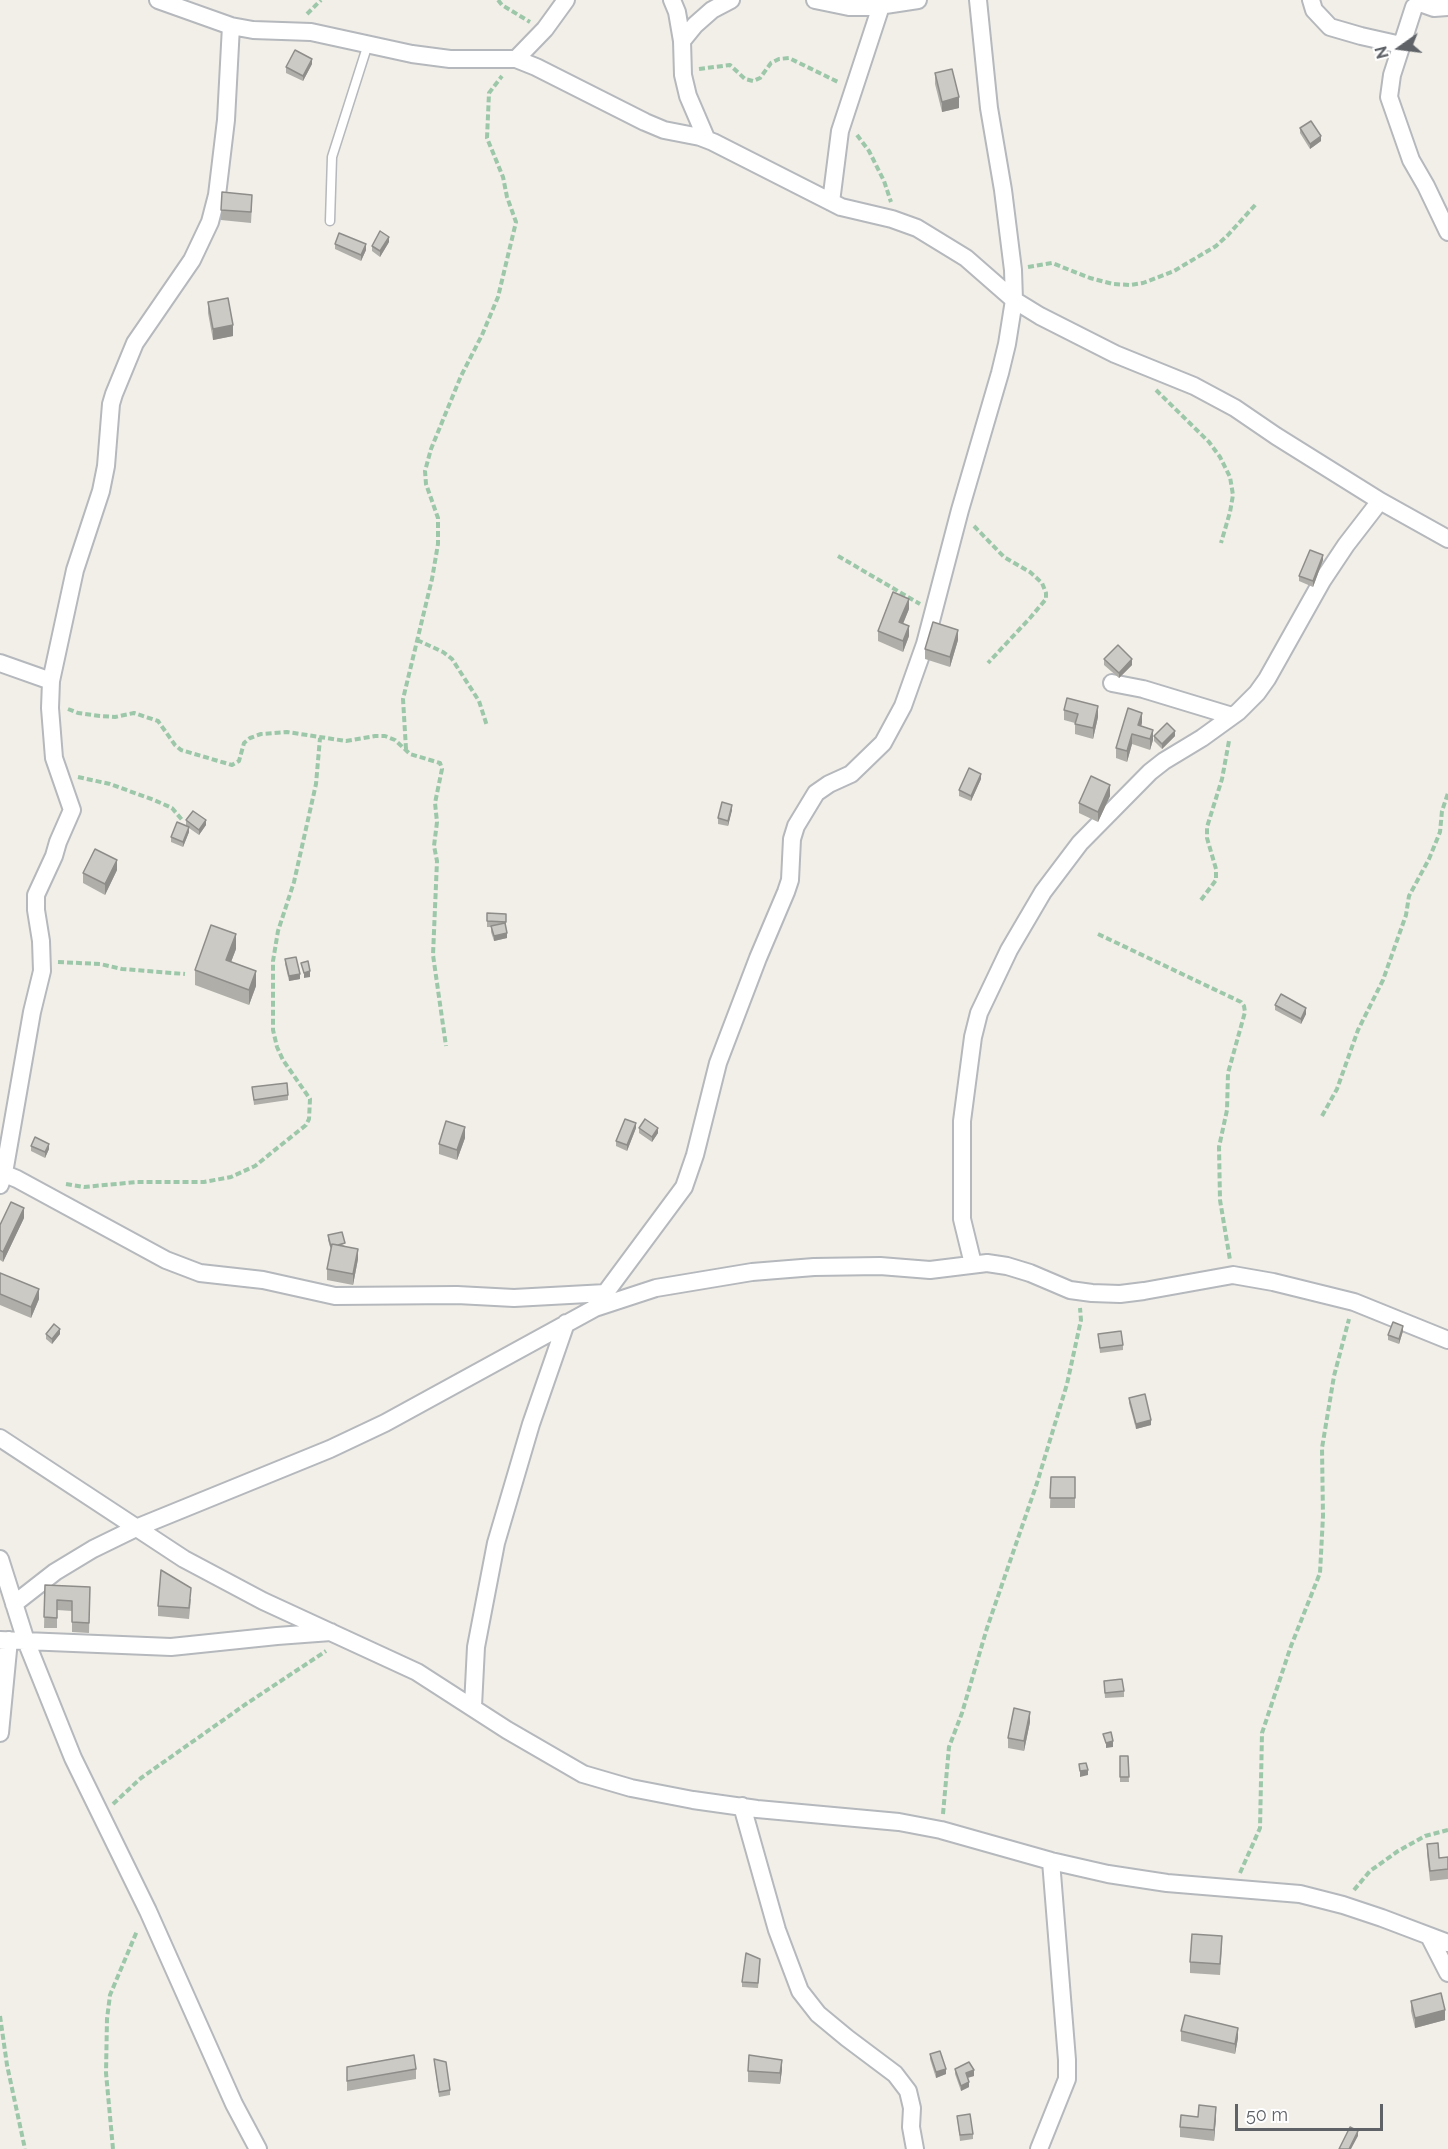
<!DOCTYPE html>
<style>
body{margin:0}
#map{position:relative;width:1448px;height:2149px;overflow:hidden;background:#f1efe8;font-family:Raleway,sans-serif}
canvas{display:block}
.north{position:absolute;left:1370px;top:18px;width:60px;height:60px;-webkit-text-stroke:4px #fff;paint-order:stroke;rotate:256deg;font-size:16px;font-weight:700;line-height:24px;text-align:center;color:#5f6368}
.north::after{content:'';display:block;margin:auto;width:21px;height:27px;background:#5f6368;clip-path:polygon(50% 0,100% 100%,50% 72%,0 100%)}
.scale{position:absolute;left:1235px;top:2104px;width:148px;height:27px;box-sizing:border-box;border:3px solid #5f6368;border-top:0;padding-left:8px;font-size:18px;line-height:21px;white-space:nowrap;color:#5f6368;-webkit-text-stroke:4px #fff;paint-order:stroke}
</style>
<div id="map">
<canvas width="1448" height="2149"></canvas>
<div class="north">N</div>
<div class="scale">50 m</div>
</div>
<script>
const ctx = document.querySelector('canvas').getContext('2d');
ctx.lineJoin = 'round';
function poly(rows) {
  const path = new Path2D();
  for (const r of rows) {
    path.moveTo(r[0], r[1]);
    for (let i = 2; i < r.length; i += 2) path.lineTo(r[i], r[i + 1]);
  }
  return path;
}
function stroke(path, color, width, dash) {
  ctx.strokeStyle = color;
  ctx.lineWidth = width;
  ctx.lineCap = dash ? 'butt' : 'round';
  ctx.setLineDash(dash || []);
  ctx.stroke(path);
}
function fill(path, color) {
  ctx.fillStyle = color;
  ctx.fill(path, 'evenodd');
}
const path = poly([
 [498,0,502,5,530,22],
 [307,14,321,0],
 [699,69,730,65,745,79,753,81,760,78,771,63,779,59,789,58,838,82],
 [857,135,869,151,884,181,891,202],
 [1028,267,1052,263,1090,278,1113,284,1130,285,1143,283,1174,271,1216,246,1228,235,1257,203],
 [1156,390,1209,442,1220,457,1230,477,1233,495,1230,512,1221,543],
 [974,526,1004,557,1030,572,1042,583,1046,593,1046,599,1030,618,988,663],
 [838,556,920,604],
 [417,640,443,652,452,659,479,701,487,726],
 [68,709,78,713,100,716,115,717,134,713,158,721,175,745,181,750,232,765,239,761,244,743,250,738,261,734,287,732,346,741,375,736,385,736,395,740,410,754,440,763,442,769,435,803,437,822,434,846,437,861,433,955,446,1046],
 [406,749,403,699,432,579,438,544,438,518,426,484,425,471,431,449,461,376,482,335,498,297,516,222,507,197,503,177,487,138,489,93,502,76],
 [78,777,110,784,154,800,172,808,183,821],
 [1201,900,1216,880,1216,869,1207,838,1207,827,1222,779,1229,741],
 [1098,934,1241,1002,1244,1006,1245,1012,1228,1073,1227,1110,1219,1147,1220,1200,1230,1260],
 [58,962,100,964,122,969,185,974],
 [1322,1116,1337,1089,1358,1030,1383,980,1406,915,1409,896,1429,859,1440,832,1442,811,1448,793],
 [66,1184,84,1187,137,1182,204,1182,231,1177,255,1166,306,1125,309,1119,310,1099,283,1060,277,1047,273,1030,273,961,278,931,294,882,316,784,320,738],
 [113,1804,141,1778,246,1704,326,1651],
 [943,1814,949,1747,962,1713,987,1628,1037,1483,1067,1384,1081,1320,1080,1308],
 [1240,1873,1260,1828,1262,1733,1291,1646,1320,1573,1323,1516,1322,1448,1334,1376,1349,1319],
 [1354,1890,1370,1871,1398,1851,1425,1836,1448,1830],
 [0,2016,7,2065,25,2149],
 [113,2149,106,2073,107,2019,110,1995,137,1931]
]);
const service = poly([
 [330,221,332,157,368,44]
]);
const minor = poly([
 [158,0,231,26,253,30,311,32,412,54,450,59,516,59,536,67,645,122,664,130,700,137,713,142,841,207,892,219,917,228,966,258,1014,300,1040,316,1115,354,1194,386,1235,408,1276,436,1380,501,1448,539],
 [672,0,677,12,682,41,683,75,688,96,706,138],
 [815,0,849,7,872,7,918,0],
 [1311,0,1314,10,1330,27,1361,36,1401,45],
 [1448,7,1434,8,1420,3,1414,7,1392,75,1389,97,1411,160,1426,186,1448,232],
 [682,41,695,25,712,10,731,0],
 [516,59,545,29,566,0],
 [831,202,840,131,881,6],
 [0,663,51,681],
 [1112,683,1143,689,1232,716],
 [0,1172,17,1179,166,1260,200,1273,263,1280,335,1296,457,1295,514,1298,606,1293],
 [0,1185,4,1173,32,1012,42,971,41,941,36,910,36,895,54,856,58,842,72,810,54,758,50,708,51,681,75,570,101,491,106,466,111,404,114,394,135,343,192,260,210,222,217,195,226,120,231,26],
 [973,1264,962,1219,962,1121,973,1037,979,1013,1009,950,1043,892,1080,843,1150,772,1164,761,1202,738,1238,712,1257,693,1267,679,1322,581,1346,545,1380,501],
 [595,1307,684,1187,695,1155,718,1063,758,958,786,892,790,880,792,839,796,826,816,793,829,784,851,774,883,743,903,706,925,644,960,510,1000,373,1007,344,1014,300,1013,270,1003,190,989,108,978,0],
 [0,1438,184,1559,263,1601,417,1672,507,1730,583,1774,631,1788,693,1800,757,1809,899,1822,941,1830,1051,1861,1108,1874,1167,1883,1300,1894,1343,1905,1382,1918,1448,1943],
 [0,1559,26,1641,73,1758,148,1911,234,2104,258,2149],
 [14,1604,55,1572,93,1549,136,1528,330,1449,385,1423,595,1308,656,1288,752,1272,814,1267,880,1266,930,1270,987,1263,1007,1266,1030,1273,1070,1290,1092,1293,1120,1294,1144,1291,1233,1275,1273,1282,1354,1302,1448,1340],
 [0,1640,171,1647,277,1636,331,1632],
 [473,1706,476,1647,496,1543,531,1424,566,1323],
 [0,1733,9,1640],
 [742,1806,777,1930,800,1991,818,2014,847,2038,895,2074,908,2091,912,2108,911,2127,915,2149],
 [1429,1936,1448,1973],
 [1039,2149,1067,2079,1067,2060,1051,1861]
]);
const wall = poly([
 [312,64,303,81,286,73,286,67],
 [935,73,959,108,942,112,935,84],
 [1300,128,1321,141,1310,149,1300,133],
 [252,205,251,223,221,220,221,210],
 [389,242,380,257,372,251,372,246],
 [335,244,366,250,361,261,335,249],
 [208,302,233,336,213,340,208,313],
 [1323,560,1313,587,1299,581,1299,576],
 [909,609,903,624,909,636,903,652,878,641,878,631],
 [958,640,950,667,925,659,925,649],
 [1104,659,1132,665,1119,678,1104,665],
 [1064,710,1098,717,1093,739,1075,734,1075,723,1064,720],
 [1142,723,1141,726,1153,740,1150,750,1132,744,1127,762,1116,758,1116,748],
 [1154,736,1175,736,1162,749,1154,741],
 [981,779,971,801,959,796,959,790],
 [1110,796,1098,822,1079,813,1079,803],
 [732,810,728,826,718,824,718,818],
 [186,820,206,825,199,835,189,828,189,832,183,847,171,842,171,837,186,826],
 [117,870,105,895,83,883,83,873],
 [487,913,506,914,506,927,507,938,494,941,491,932,491,927,487,927],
 [236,949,231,962,256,986,249,1005,195,985,195,970],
 [285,959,300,979,289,981,285,964],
 [1275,1005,1306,1014,1301,1024,1275,1010],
 [252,1087,288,1095,288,1100,254,1105],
 [636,1128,627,1151,616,1146,616,1141],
 [639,1128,658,1133,652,1142,639,1133],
 [465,1138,457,1160,439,1154,439,1144],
 [31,1146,49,1149,45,1158,31,1151],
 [24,1218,3,1262,0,1260,0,1225],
 [328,1235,345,1246,358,1259,353,1285,327,1280,327,1269,331,1250,328,1240],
 [0,1273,39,1299,31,1318,0,1305],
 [1403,1331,1399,1344,1388,1340,1388,1335],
 [46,1334,60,1334,52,1344,46,1339],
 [1098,1334,1123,1345,1123,1350,1100,1353],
 [1129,1398,1151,1425,1136,1429,1129,1403],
 [1051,1477,1075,1477,1075,1508,1050,1508],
 [45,1585,90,1587,89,1633,72,1632,72,1611,57,1610,57,1628,44,1628],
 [191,1599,189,1619,158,1616,158,1606],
 [1104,1681,1124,1691,1124,1697,1105,1698],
 [1030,1722,1024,1751,1008,1748,1008,1738],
 [1120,1756,1128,1756,1129,1782,1120,1782],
 [1427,1844,1439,1858,1448,1857,1448,1879,1430,1881,1427,1854],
 [1222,1946,1220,1975,1190,1973,1190,1962],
 [760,1964,758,1988,742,1987,742,1982],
 [1411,2001,1445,2020,1415,2028,1411,2011],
 [1181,2031,1238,2038,1235,2054,1181,2041],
 [930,2054,946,2074,936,2078,930,2059],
 [434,2059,450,2090,450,2095,439,2097],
 [347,2067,416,2069,416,2079,347,2091],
 [955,2069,974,2076,968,2078,969,2087,961,2091,955,2074],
 [782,2070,780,2084,748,2082,748,2071],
 [957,2116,973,2134,973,2139,960,2141],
 [1198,2117,1216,2117,1214,2141,1180,2137,1180,2127]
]);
const shadedWall = poly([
 [312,59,312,64,303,81,303,76],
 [959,97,959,108,942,112,942,102],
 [1321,136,1321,141,1310,149,1310,144],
 [389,237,389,242,380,257,380,251],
 [366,244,366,250,361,261,361,255],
 [233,325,233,336,213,340,213,329],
 [1323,555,1323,560,1313,587,1313,581],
 [909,599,909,609,899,633,899,622],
 [909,626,909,636,903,652,903,641],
 [958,630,958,640,950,667,950,657],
 [1132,659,1132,665,1119,678,1119,673],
 [1098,706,1098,717,1093,739,1093,728],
 [1142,713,1142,723,1138,736,1138,725],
 [1153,730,1153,740,1150,750,1150,739],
 [1175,731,1175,736,1162,749,1162,744],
 [1132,734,1132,744,1127,762,1127,751],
 [981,774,981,779,971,801,971,796],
 [1110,785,1110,796,1098,822,1098,812],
 [732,805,732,810,728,826,728,821],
 [206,820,206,825,199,835,199,830],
 [189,827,189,832,183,847,183,842],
 [117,860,117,870,105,895,105,884],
 [507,933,507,938,494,941,494,936],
 [236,934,236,949,226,975,226,960],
 [256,971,256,986,249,1005,249,990],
 [310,971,310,977,304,978,304,973],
 [300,974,300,979,289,981,289,976],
 [1306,1008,1306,1014,1301,1024,1301,1019],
 [636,1123,636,1128,627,1151,627,1145],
 [465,1127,465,1138,457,1160,457,1150],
 [658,1128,658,1133,652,1142,652,1137],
 [49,1144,49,1149,45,1158,45,1152],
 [24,1208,24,1218,3,1262,3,1252],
 [358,1249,358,1259,353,1285,353,1274],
 [39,1289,39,1299,31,1318,31,1307],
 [1403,1326,1403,1331,1399,1344,1399,1339],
 [60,1329,60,1334,52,1344,52,1339],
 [1151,1420,1151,1425,1136,1429,1136,1424],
 [1030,1712,1030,1722,1024,1751,1024,1741],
 [1113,1741,1113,1747,1106,1748,1106,1743],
 [1088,1770,1088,1775,1080,1777,1080,1771],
 [1445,2010,1445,2020,1415,2028,1415,2018],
 [1238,2028,1238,2038,1235,2054,1235,2044],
 [782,2060,782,2070,780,2084,780,2073],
 [946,2069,946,2074,936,2078,936,2072],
 [974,2070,974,2076,966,2078,966,2073],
 [969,2082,969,2087,961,2091,961,2086],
 [1216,2107,1216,2117,1214,2141,1214,2130],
 [1358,2131,1358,2136,1351,2149,1349,2149]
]);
const building = poly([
 [295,50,312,59,303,76,286,67,295,50],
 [952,69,959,97,942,102,935,73,952,69],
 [1311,121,1321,136,1310,144,1300,128,1311,121],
 [222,192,252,195,251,212,221,210,222,192],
 [380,231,389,237,380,251,372,246,380,231],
 [339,233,366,244,361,255,335,244,339,233],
 [228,298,233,325,213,329,208,302,228,298],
 [1310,550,1323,555,1313,581,1299,576,1310,550],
 [893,592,909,599,899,622,909,626,903,641,878,631,893,592],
 [933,622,958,630,950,657,925,649,933,622],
 [1118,645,1132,659,1119,673,1104,659,1118,645],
 [1067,698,1098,706,1093,728,1075,724,1078,714,1064,710,1067,698],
 [1128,708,1142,713,1138,725,1153,730,1150,739,1132,734,1127,751,1116,748,1128,708],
 [1167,723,1175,731,1162,744,1154,736,1167,723],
 [969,768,981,774,971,796,959,790,969,768],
 [1091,776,1110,785,1098,812,1079,803,1091,776],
 [722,802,732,805,728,821,718,818,722,802],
 [193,811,206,820,199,830,186,820,193,811],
 [177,822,189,827,183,842,171,837,177,822],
 [95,849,117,860,105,884,83,873,95,849],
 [487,913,506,914,506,922,487,921,487,913],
 [505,923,507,933,494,936,491,926,505,923],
 [211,925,236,934,226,960,256,971,249,990,195,970,211,925],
 [296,957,300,974,289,976,285,959,296,957],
 [308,961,310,971,304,973,301,963,308,961],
 [1281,994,1306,1008,1301,1019,1275,1005,1281,994],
 [287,1083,288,1095,254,1100,252,1087,287,1083],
 [625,1119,636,1123,627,1145,616,1141,625,1119],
 [645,1119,658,1128,652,1137,639,1128,645,1119],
 [446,1121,465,1127,457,1150,439,1144,446,1121],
 [35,1137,49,1144,45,1152,31,1146,35,1137],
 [11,1202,24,1208,3,1252,0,1250,0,1225,11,1202],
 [342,1232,345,1243,338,1245,332,1244,331,1247,328,1235,342,1232],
 [332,1244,358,1249,353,1274,327,1269,332,1244],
 [0,1273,39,1289,31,1307,0,1294,0,1273],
 [1393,1322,1403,1326,1399,1339,1388,1335,1393,1322],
 [54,1324,60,1329,52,1339,46,1334,54,1324],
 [1121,1331,1123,1345,1100,1348,1098,1334,1121,1331],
 [1145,1394,1151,1420,1136,1424,1129,1398,1145,1394],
 [1051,1477,1075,1477,1075,1498,1050,1498,1051,1477],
 [161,1570,191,1588,189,1608,158,1606,161,1570],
 [45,1585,90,1587,89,1623,72,1622,72,1601,57,1600,57,1618,44,1617,45,1585],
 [1122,1679,1124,1691,1105,1693,1104,1681,1122,1679],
 [1014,1708,1030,1712,1024,1741,1008,1738,1014,1708],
 [1111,1732,1113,1741,1106,1743,1103,1734,1111,1732],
 [1120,1756,1128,1756,1129,1777,1120,1777,1120,1756],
 [1086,1763,1088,1770,1080,1771,1079,1764,1086,1763],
 [1438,1843,1439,1858,1448,1857,1448,1869,1430,1871,1427,1844,1438,1843],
 [1192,1934,1222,1936,1220,1964,1190,1962,1192,1934],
 [746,1953,760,1959,758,1983,742,1982,746,1953],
 [1441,1993,1445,2010,1415,2018,1411,2001,1441,1993],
 [1185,2015,1238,2028,1235,2044,1181,2031,1185,2015],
 [940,2051,946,2069,936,2072,930,2054,940,2051],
 [414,2055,416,2069,347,2081,347,2067,414,2055],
 [749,2055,782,2060,780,2073,748,2071,749,2055],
 [434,2059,446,2062,450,2090,439,2092,434,2059],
 [969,2062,974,2070,966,2073,969,2082,961,2086,955,2069,969,2062],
 [1199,2105,1216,2107,1214,2130,1180,2127,1181,2115,1198,2117,1199,2105],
 [970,2114,973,2134,960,2135,957,2116,970,2114],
 [1350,2127,1358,2131,1349,2149,1339,2149,1350,2127]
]);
stroke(service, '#b5b8bc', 11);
stroke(minor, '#b5b8bc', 20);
stroke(path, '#9cc7a9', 4, [6, 3]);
stroke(service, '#fff', 8);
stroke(minor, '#fff', 16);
fill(wall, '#afaea9');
fill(shadedWall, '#8f8d8a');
fill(building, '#cccac5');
stroke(building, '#8f8d8a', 1.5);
</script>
